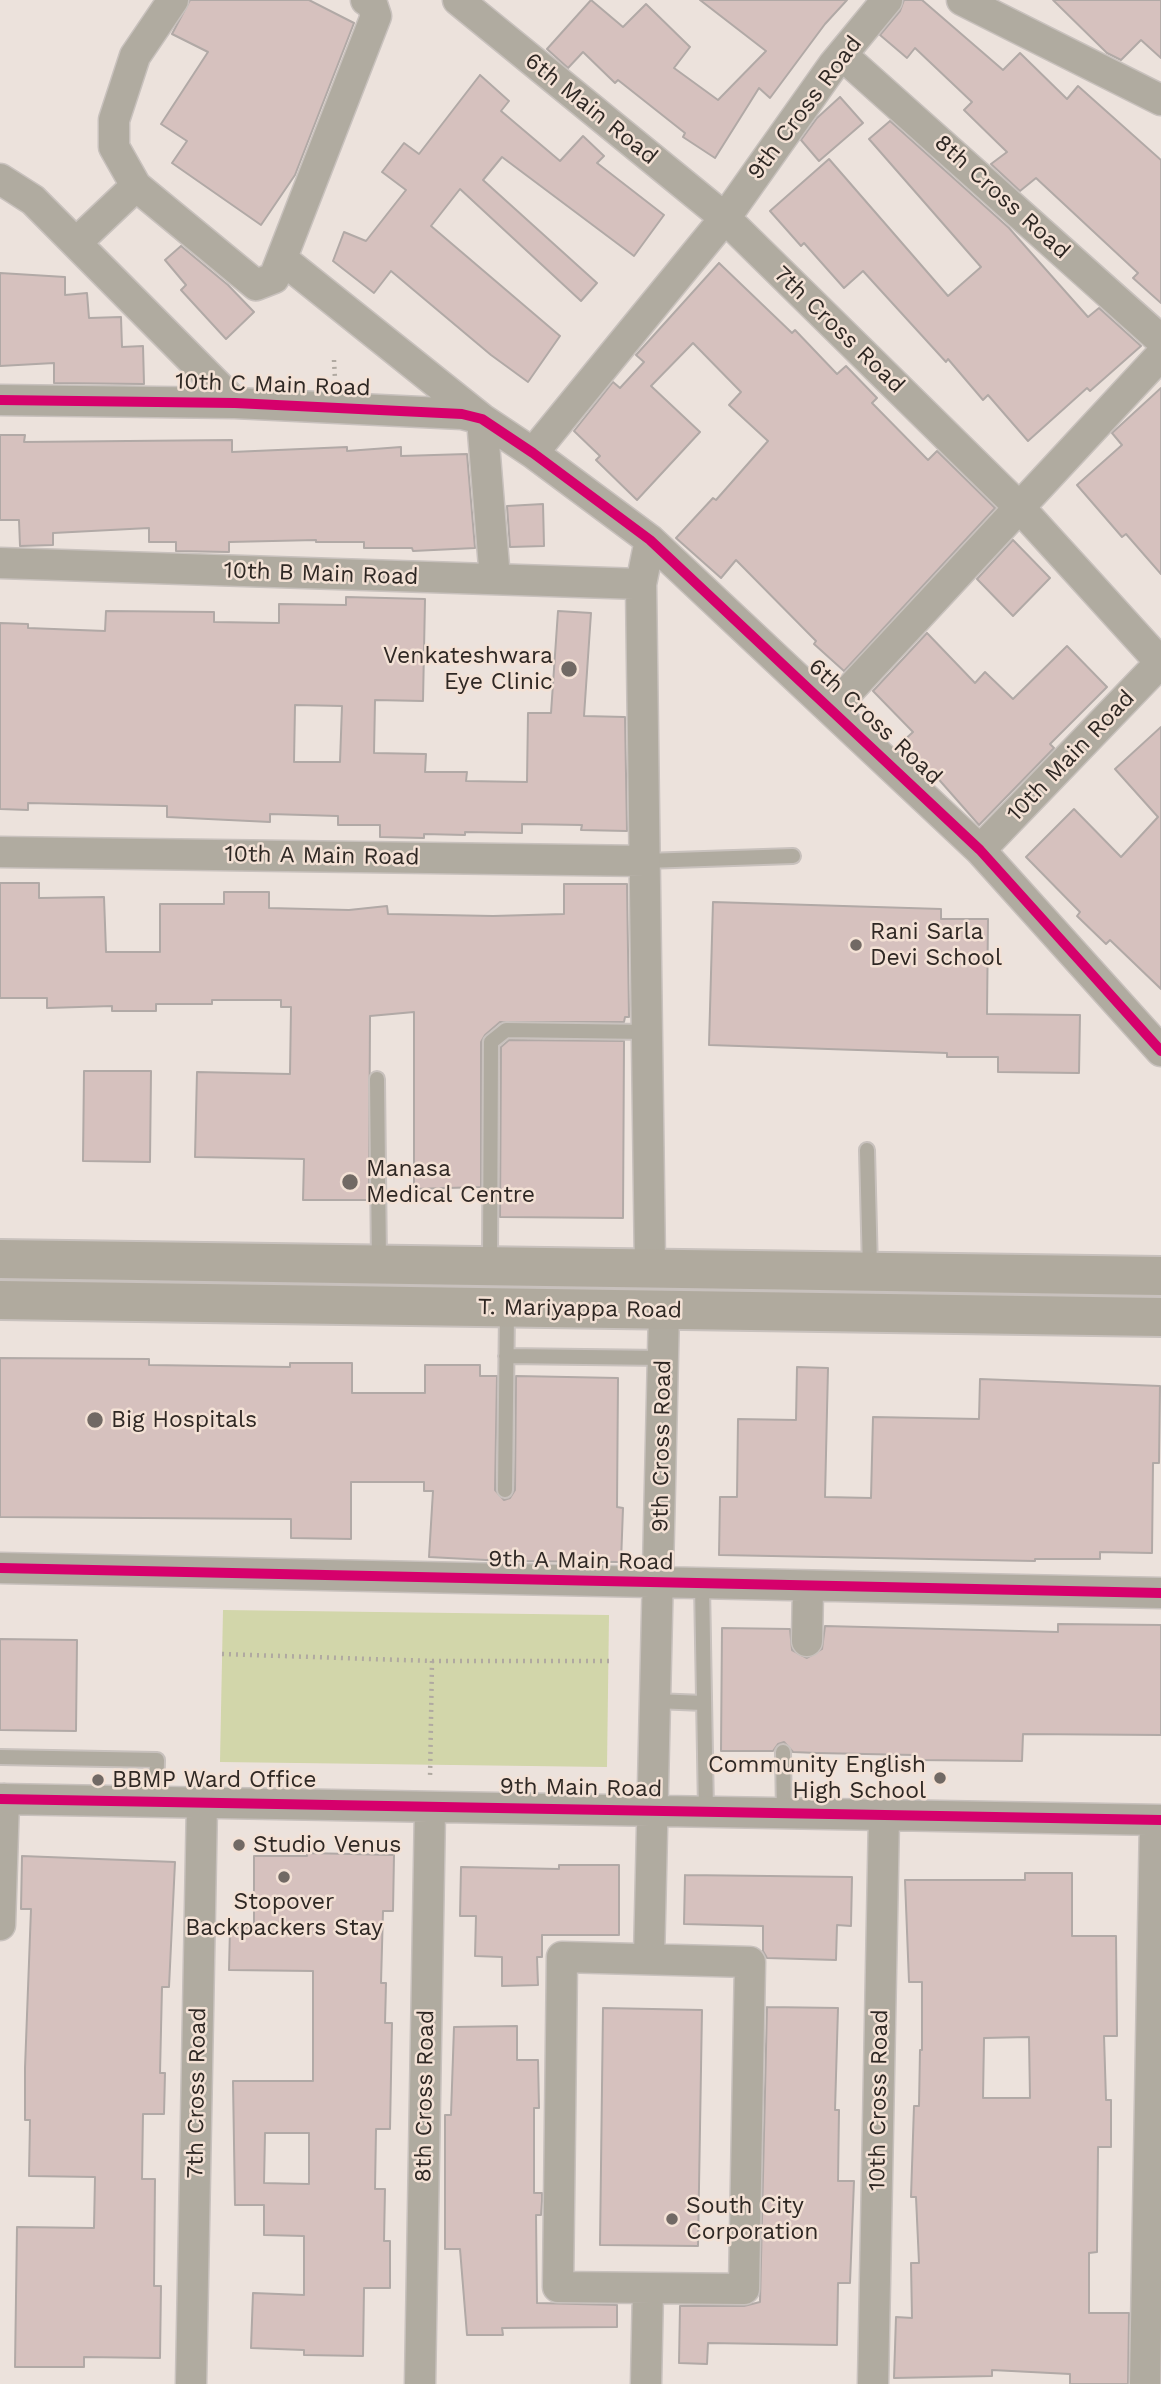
<!DOCTYPE html>
<style>
body{margin:0}
canvas{display:block;background:#ece2dc}
</style>
<canvas width="1161" height="2384"></canvas>
<script>
const ctx = document.querySelector('canvas').getContext('2d');
ctx.lineJoin = 'round';
function fill(path, color) {
  ctx.fillStyle = color;
  ctx.fill(path, 'evenodd');
}
function poly(rows) {
  const path = new Path2D();
  for (const r of rows) {
    path.moveTo(r[0], r[1]);
    for (let i = 2; i < r.length; i += 2) path.lineTo(r[i], r[i + 1]);
  }
  return path;
}
function stroke(path, color, width, dash) {
  ctx.strokeStyle = color;
  ctx.lineWidth = width;
  ctx.lineCap = dash ? 'butt' : 'round';
  ctx.setLineDash(dash || []);
  ctx.stroke(path);
}
function write(font, color, halo, rows, align = 'center') {
  ctx.font = font + ' "Work Sans",sans-serif';
  ctx.lineWidth = 5;
  ctx.setLineDash([]);
  ctx.textBaseline = 'middle';
  ctx.strokeStyle = halo;
  ctx.fillStyle = color;
  for (const [text, x, y, turn = 0] of rows) {
    ctx.save();
    ctx.translate(x, y);
    ctx.rotate((+turn || 0) * Math.PI / 180);
    ctx.textAlign = isNaN(turn) ? turn : align;
    if (halo) ctx.strokeText(text, 0, 0);
    ctx.fillText(text, 0, 0);
    ctx.restore();
  }
}
const green = poly([
 [223,1610,609,1615,607,1767,220,1762]
]);
const building = poly([
 [190,0,309,0,354,23,295,175,261,225,172,163,187,141,161,124,208,52,172,34,190,0],
 [591,0,623,27,646,4,690,47,674,68,718,100,766,51,700,0,847,0,825,24,770,98,759,88,715,158,683,137,685,133,618,80,615,83,583,52,568,68,547,49,591,0],
 [904,0,922,0,1003,70,1020,53,1067,99,1078,86,1161,160,1161,303,1133,278,1138,273,1036,178,1020,191,991,164,1007,152,964,110,972,102,915,48,907,58,880,35,900,11,904,0],
 [1053,0,1161,0,1161,58,1141,40,1121,60,1107,53,1053,0],
 [480,75,509,101,501,111,560,161,583,136,604,156,597,163,664,215,634,256,502,157,483,180,597,283,581,301,460,189,431,226,560,336,528,382,491,355,391,271,374,293,333,261,344,232,366,241,406,190,382,172,404,143,419,154,480,75],
 [840,97,863,123,819,161,801,140,817,118,840,97],
 [890,121,1009,228,1088,317,1099,308,1141,346,1090,391,1087,388,1028,441,988,395,983,400,948,359,946,362,863,271,844,288,804,243,801,246,770,211,829,159,948,296,981,267,869,139,890,121],
 [181,246,228,285,254,312,226,339,181,290,186,285,165,260,181,246],
 [719,263,792,333,795,330,837,374,846,366,877,398,872,403,928,460,937,451,995,508,844,671,814,644,816,641,736,560,721,578,676,538,713,498,716,500,768,441,729,405,741,392,693,343,651,386,700,432,637,500,596,460,600,456,574,431,613,382,620,388,644,362,636,355,719,263],
 [0,273,65,277,65,295,87,293,89,318,121,317,122,347,143,346,144,384,54,383,54,363,0,366,0,273],
 [1161,388,1161,574,1126,534,1122,537,1077,485,1122,445,1112,433,1161,388],
 [0,435,25,435,24,442,232,440,232,452,347,447,347,451,401,447,401,456,467,454,475,548,413,551,412,548,364,548,364,542,316,542,316,540,229,542,229,552,176,551,176,542,149,542,149,528,53,533,53,545,20,546,19,520,0,520,0,435],
 [543,504,544,546,510,547,507,506,543,504],
 [1013,540,1050,578,1013,616,977,579,1013,540],
 [346,597,425,599,423,701,375,700,374,753,426,754,425,772,467,772,466,781,527,782,528,713,551,713,558,611,591,613,584,716,625,717,627,831,581,830,582,825,522,824,522,833,465,832,465,835,424,834,424,838,380,837,380,825,338,825,338,816,270,814,270,822,167,817,167,806,28,803,28,810,0,809,0,623,28,624,28,628,105,631,106,611,214,612,214,622,279,623,279,604,346,605,346,597],
 [295,705,342,706,340,762,294,762,295,705],
 [927,633,975,683,985,672,1013,699,1067,646,1107,687,1050,744,1054,748,979,825,934,774,931,777,900,744,913,732,873,691,927,633],
 [1161,727,1161,989,1110,940,1106,944,1077,916,1080,912,1026,857,1074,809,1121,857,1158,817,1115,769,1161,727],
 [0,883,39,883,39,898,104,897,106,952,160,952,160,904,224,904,224,892,269,892,269,908,349,910,387,906,388,914,493,916,564,914,564,884,627,884,629,1017,625,1017,624,1022,500,1022,485,1035,481,1042,481,1187,414,1189,414,1012,370,1016,369,1200,303,1200,304,1159,195,1157,197,1072,290,1074,291,1007,281,1007,281,1000,212,1000,212,1004,156,1004,156,1011,112,1011,112,1006,47,1008,47,998,0,998,0,883],
 [713,902,941,909,941,919,988,919,987,1014,1080,1015,1079,1073,998,1072,998,1057,947,1057,947,1053,709,1045,713,902],
 [509,1040,624,1041,623,1218,500,1217,501,1047,509,1040],
 [84,1071,151,1071,150,1162,83,1161,84,1071],
 [0,1358,149,1359,149,1365,290,1367,290,1363,352,1363,352,1393,425,1393,425,1365,480,1365,480,1376,497,1376,495,1490,504,1500,510,1498,515,1490,516,1376,618,1378,617,1507,623,1508,621,1562,505,1561,429,1557,433,1491,424,1491,424,1482,351,1482,351,1539,291,1538,291,1519,0,1517,0,1358],
 [797,1367,828,1368,825,1497,871,1498,873,1417,979,1419,980,1379,1160,1386,1159,1463,1153,1463,1152,1553,1100,1552,1100,1559,1035,1559,1035,1561,719,1555,720,1497,737,1497,738,1419,796,1420,797,1367],
 [1058,1624,1161,1625,1161,1735,1023,1734,1022,1761,914,1760,914,1755,817,1753,793,1752,784,1742,778,1744,773,1751,721,1751,722,1628,790,1629,792,1650,807,1658,822,1649,825,1626,1058,1632,1058,1624],
 [0,1639,77,1640,76,1731,0,1730,0,1639],
 [307,1853,394,1855,393,1911,383,1911,381,1983,386,1983,385,2023,392,2023,390,2129,376,2129,375,2189,385,2189,384,2241,390,2241,390,2288,364,2288,363,2356,304,2355,304,2350,251,2348,253,2293,304,2295,304,2236,264,2235,264,2205,235,2205,233,2081,313,2081,313,1971,229,1970,230,1928,254,1928,254,1856,307,1856,307,1853],
 [265,2133,309,2133,309,2184,264,2183,265,2133],
 [22,1856,175,1862,169,1987,162,1987,160,2073,165,2073,164,2114,143,2114,142,2179,155,2179,154,2286,161,2286,160,2358,84,2357,84,2367,15,2367,17,2227,94,2228,95,2177,29,2176,30,2120,25,2120,25,2068,31,1909,21,1909,22,1856],
 [559,1865,619,1865,619,1935,542,1935,542,1957,537,1957,538,1985,502,1986,502,1957,475,1956,476,1916,460,1916,461,1867,559,1869,559,1865],
 [1025,1873,1072,1873,1072,1936,1116,1936,1117,2036,1104,2036,1106,2100,1111,2100,1111,2147,1098,2147,1097,2252,1089,2253,1089,2313,1129,2313,1128,2384,1070,2384,1070,2374,992,2370,992,2376,894,2378,896,2317,912,2318,911,2263,919,2263,916,2197,911,2197,914,2106,919,2106,920,2050,922,2050,922,1982,909,1982,905,1880,1025,1880,1025,1873],
 [1029,2037,1030,2098,983,2098,984,2038,1029,2037],
 [685,1875,852,1877,851,1926,837,1925,836,1960,767,1958,763,1951,763,1926,684,1924,685,1875],
 [767,2007,838,2008,835,2110,839,2110,838,2181,854,2181,850,2283,838,2283,837,2345,708,2343,707,2364,679,2363,680,2306,744,2306,760,2302,767,2007],
 [603,2008,702,2010,698,2246,600,2245,603,2008],
 [517,2026,517,2060,538,2060,539,2108,534,2108,534,2193,542,2193,542,2201,541,2215,536,2215,537,2303,617,2305,617,2327,502,2328,503,2335,467,2335,460,2249,445,2249,445,2115,451,2115,454,2027,517,2026]
]);
const path = poly([
 [334,360,335,379],
 [222,1654,432,1661,430,1779],
 [432,1661,609,1661]
]);
const service = poly([
 [645,861,793,856],
 [377,1079,379,1263],
 [867,1150,870,1270],
 [490,1264,491,1042,506,1030,647,1032],
 [506,1356,664,1358],
 [505,1490,507,1310],
 [702,1585,706,1811],
 [655,1701,704,1703],
 [783,1752,784,1815],
 [0,1757,157,1760,156,1801]
]);
const minor = poly([
 [458,0,725,218,834,64,887,0],
 [962,0,1161,100],
 [842,55,1161,340],
 [0,179,33,200,235,403],
 [136,186,114,147,114,120,135,56,173,0],
 [76,243,136,186,256,285,274,278,376,16,372,4,366,0],
 [282,259,482,419,495,579],
 [0,400,235,403,462,414,482,419,533,453,650,540,980,850,1161,1051],
 [533,453,725,218,1020,508,1161,663],
 [650,540,641,584,650,1268],
 [0,563,641,584],
 [831,710,1161,355],
 [980,850,1161,662],
 [0,852,645,861],
 [0,1568,1161,1593],
 [807,1641,808,1587],
 [0,1799,1161,1820],
 [0,1925,4,1799],
 [562,1957,750,1962,744,2289,558,2287,562,1957],
 [649,1959,664,1311],
 [191,2384,202,1802],
 [420,2384,430,1808],
 [646,2384,648,2288],
 [873,2384,884,1816],
 [1145,2384,1155,1820]
]);
const secondary = poly([
 [0,1259,1161,1276],
 [0,1300,1161,1317]
]);
const cycleway = poly([
 [0,400,235,403,462,414,482,419,533,453,650,540,980,850,1161,1051],
 [0,1568,1161,1593],
 [0,1799,1161,1820]
]);
const markers = [
 [569,669,9,"#716964"],
 [856,945,7,"#716964"],
 [350,1182,9,"#716964"],
 [95,1420,9,"#716964"],
 [940,1778,7,"#716964"],
 [98,1780,7,"#716964"],
 [239,1845,7,"#716964"],
 [284,1877,7,"#716964"],
 [672,2219,7,"#716964"]
];
const streetNames = [
 ["9th Cross Road",805,108,-53],
 ["6th Main Road",591,109,39],
 ["8th Cross Road",1002,197,42],
 ["7th Cross Road",839,330,44],
 ["10th C Main Road",273,385,2],
 ["10th B Main Road",321,574,2],
 ["6th Cross Road",875,722,43],
 ["10th Main Road",1071,756,-46],
 ["10th A Main Road",322,856,1],
 ["T. Mariyappa Road",580,1309,1],
 ["9th Cross Road",662,1446,-89],
 ["9th A Main Road",581,1561,1],
 ["9th Main Road",581,1788,1],
 ["7th Cross Road",197,2093,-89],
 ["8th Cross Road",425,2096,-89],
 ["10th Cross Road",879,2100,-89]
];
const poiNames = [
 ["Venkateshwara",553,656,"right"],
 ["Eye Clinic",553,682,"right"],
 ["Rani Sarla",870,932],
 ["Devi School",870,958],
 ["Manasa",366,1169],
 ["Medical Centre",366,1195],
 ["Big Hospitals",111,1420],
 ["Community English",926,1765,"right"],
 ["High School",926,1791,"right"],
 ["BBMP Ward Office",112,1780],
 ["Studio Venus",253,1845],
 ["Stopover",284,1902,"center"],
 ["Backpackers Stay",284,1928,"center"],
 ["South City",686,2206],
 ["Corporation",686,2232]
];
fill(green, '#d2d6aa');
fill(building, '#d6c1be');
stroke(building, '#b1a9a6', 2);
stroke(service, '#c8c1bd', 18);
stroke(minor, '#c8c1bd', 33);
stroke(secondary, '#c8c1bd', 42);
stroke(path, '#b0a9a1', 4.5, [2, 5]);
stroke(service, '#b0aba0', 14);
stroke(minor, '#b0aba0', 30);
stroke(secondary, '#b0aa9e', 38);
stroke(cycleway, '#d6006c', 10);
for (const [x, y, r, color] of markers) {
  const dot = new Path2D();
  dot.arc(x, y, r, 0, 2 * Math.PI);
  ctx.fillStyle = color;
  ctx.fill(dot);
  stroke(dot, '#f3e1d5', 2.5);
}
write('23px', '#2f2824', '#f3e1d5', streetNames);
write('23px', '#2f2824', '#f3e1d5', poiNames, 'left');
</script>
